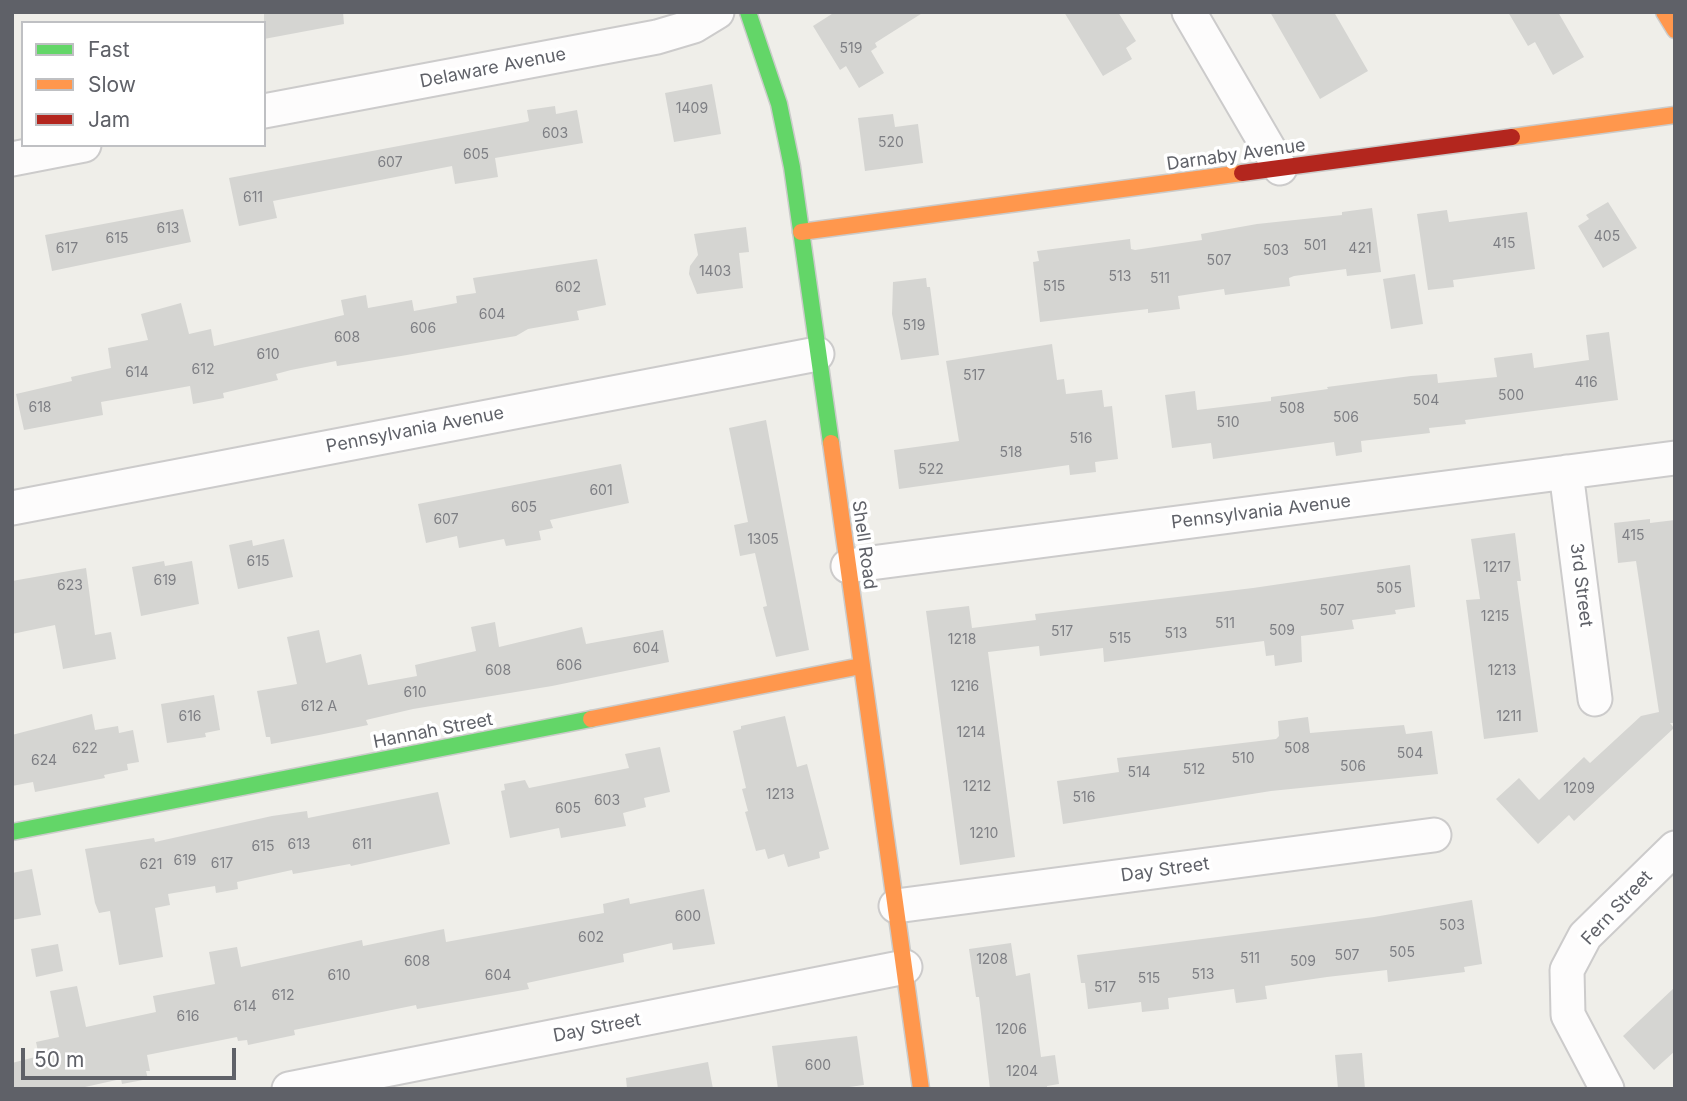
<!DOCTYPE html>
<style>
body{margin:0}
#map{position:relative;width:1687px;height:1101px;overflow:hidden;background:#efeee9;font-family:Inter,sans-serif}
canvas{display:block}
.frame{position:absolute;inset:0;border:14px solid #5f6168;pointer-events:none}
.legend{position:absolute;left:21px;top:21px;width:245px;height:126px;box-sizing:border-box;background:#fff;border:2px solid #bfc0c3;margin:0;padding:9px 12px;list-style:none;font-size:21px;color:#5f6168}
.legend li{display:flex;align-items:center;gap:14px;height:35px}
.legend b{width:35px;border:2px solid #bfc0c3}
.scale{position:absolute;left:21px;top:1048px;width:215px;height:32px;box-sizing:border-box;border:4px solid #5f6168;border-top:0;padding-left:9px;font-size:21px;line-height:24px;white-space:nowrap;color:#5f6168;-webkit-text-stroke:5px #fff;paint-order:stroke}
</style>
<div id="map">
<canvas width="1687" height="1101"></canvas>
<div class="frame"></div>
<ul class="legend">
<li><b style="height:9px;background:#63d668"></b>Fast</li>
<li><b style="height:9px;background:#ff974d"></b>Slow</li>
<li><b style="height:9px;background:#b3261e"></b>Jam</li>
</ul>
<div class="scale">50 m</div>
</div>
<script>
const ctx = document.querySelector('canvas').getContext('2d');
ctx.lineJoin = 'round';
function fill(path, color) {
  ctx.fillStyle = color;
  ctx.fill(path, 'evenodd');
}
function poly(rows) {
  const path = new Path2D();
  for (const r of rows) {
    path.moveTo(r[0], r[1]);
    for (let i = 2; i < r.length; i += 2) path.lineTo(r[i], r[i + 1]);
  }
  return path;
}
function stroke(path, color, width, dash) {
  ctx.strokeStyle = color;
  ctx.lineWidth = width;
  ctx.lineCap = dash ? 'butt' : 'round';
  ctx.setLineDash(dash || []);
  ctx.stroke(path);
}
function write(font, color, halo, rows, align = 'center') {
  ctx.font = font + ' Inter,sans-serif';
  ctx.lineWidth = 7;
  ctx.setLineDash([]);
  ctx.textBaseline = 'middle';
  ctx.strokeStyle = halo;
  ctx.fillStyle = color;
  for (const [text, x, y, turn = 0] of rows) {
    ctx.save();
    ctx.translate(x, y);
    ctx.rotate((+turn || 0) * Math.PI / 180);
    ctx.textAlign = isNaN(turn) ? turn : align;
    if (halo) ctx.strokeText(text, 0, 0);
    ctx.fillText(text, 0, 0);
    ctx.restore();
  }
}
const building = poly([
 [264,12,343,12,344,24,264,39],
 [835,12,924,12,875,43,877,47,871,51,884,73,859,88,846,66,840,70,813,26],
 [1064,12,1118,12,1136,41,1126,48,1132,59,1103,76],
 [1270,12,1334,12,1368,71,1320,99],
 [1508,12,1558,12,1584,57,1553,75,1535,42,1528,46],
 [712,84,721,134,674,142,665,93],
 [555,106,556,114,577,110,583,143,495,158,498,177,455,184,452,166,273,201,277,218,239,226,229,178,526,122,529,121,527,110],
 [893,114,895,127,918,124,923,163,865,171,858,118],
 [1608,202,1637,248,1603,268,1578,226,1589,219,1586,215],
 [1372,208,1381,272,1347,276,1346,269,1294,276,1289,278,1290,286,1225,295,1224,289,1178,296,1180,309,1148,313,1148,309,1040,322,1033,262,1039,261,1037,251,1130,239,1131,249,1135,250,1202,240,1201,234,1257,224,1342,215,1342,212],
 [183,209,191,242,52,271,45,235],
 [1447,210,1449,222,1527,212,1535,269,1453,280,1454,287,1428,290,1417,214],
 [746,227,749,252,739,253,743,288,697,294,689,274,690,266,698,255,694,234],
 [597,259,606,305,577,311,579,320,528,329,516,336,401,356,337,366,336,361,291,370,276,374,278,380,223,393,224,398,193,404,190,386,101,402,103,415,24,430,16,394,72,381,71,377,111,368,108,348,148,340,141,314,181,303,189,334,211,329,214,346,344,315,341,300,366,295,368,308,412,300,414,311,457,303,456,296,476,293,473,278],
 [1415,274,1423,324,1391,329,1383,279],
 [926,278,927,287,930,287,939,355,901,360,892,314,893,282],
 [1609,332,1618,400,1465,420,1466,424,1429,428,1430,433,1361,441,1362,452,1336,456,1334,442,1213,459,1211,443,1172,448,1165,395,1195,391,1197,410,1271,401,1271,397,1328,389,1327,387,1411,376,1437,374,1438,383,1497,377,1494,358,1532,353,1534,368,1589,360,1586,335],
 [1052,344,1057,380,1064,379,1066,394,1102,390,1104,407,1112,406,1118,459,1095,462,1096,472,1070,475,1069,465,899,489,894,450,959,441,946,361],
 [766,420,809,650,776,657,763,607,767,606,755,553,740,556,734,525,748,522,729,428],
 [621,464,629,503,550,520,553,528,539,531,541,540,506,546,504,539,459,548,457,536,426,543,418,504],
 [1650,519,1650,523,1675,520,1675,723,1670,723,1674,728,1574,821,1569,815,1538,844,1496,799,1519,778,1539,800,1584,757,1590,763,1641,716,1659,712,1636,561,1618,563,1614,523],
 [1515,533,1521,581,1517,581,1538,732,1484,739,1466,600,1480,599,1471,539],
 [284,539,293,577,238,589,229,545,252,540,253,546],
 [164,561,165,566,192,561,199,604,141,616,132,567],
 [1410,565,1415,607,1395,610,1396,614,1352,620,1354,629,1301,636,1302,662,1275,666,1274,655,1266,656,1264,641,1104,662,1103,648,1040,656,1039,646,988,652,1015,857,960,865,926,611,969,606,972,628,1036,620,1035,614,1253,588],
 [86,568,95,635,111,632,116,659,63,669,55,625,12,634,12,581],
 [495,622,499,647,582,627,586,644,663,630,669,662,552,686,413,709,366,720,368,725,319,735,271,744,270,737,266,737,257,691,297,684,287,637,319,630,326,663,361,654,368,685,417,676,415,665,476,651,471,627],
 [214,695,220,730,205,733,206,737,167,743,161,704],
 [92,714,95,730,118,726,119,733,133,730,139,762,127,764,128,770,104,775,105,778,35,792,33,782,12,786,12,735],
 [785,716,797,767,807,764,829,849,819,852,820,858,788,867,784,854,768,859,765,849,756,851,745,812,748,811,742,789,746,788,733,731,741,729,741,726],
 [1308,717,1310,733,1404,725,1406,734,1432,731,1438,774,1271,791,1063,824,1057,781,1119,772,1117,758,1276,739,1279,736,1278,721],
 [660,747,670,792,644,798,646,807,623,813,626,826,561,838,559,828,510,838,501,791,505,790,504,784,525,780,529,788,629,768,625,754],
 [438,792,450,844,351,866,350,864,293,874,292,870,237,882,238,889,216,893,215,886,168,894,170,905,155,908,163,957,119,965,110,911,99,913,95,903,85,849,154,838,155,842,272,816,307,811,308,818],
 [32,869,41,915,12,920,12,873],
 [704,889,715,944,673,950,672,943,623,954,624,962,527,983,529,989,417,1009,416,1005,294,1030,295,1035,248,1045,247,1040,238,1041,237,1037,147,1055,150,1071,146,1071,148,1079,122,1084,121,1079,76,1089,12,1089,12,1063,39,1056,36,1042,59,1037,50,991,77,986,86,1027,156,1012,153,996,215,984,209,952,237,947,241,967,362,940,363,946,444,929,446,942,604,913,603,904,629,898,630,904],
 [1472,900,1482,964,1464,967,1465,972,1388,982,1387,970,1327,977,1265,986,1267,999,1236,1003,1234,989,1168,998,1169,1009,1142,1012,1141,1002,1088,1009,1085,983,1081,983,1077,955,1374,917],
 [1011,943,1016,976,1030,973,1041,1057,1055,1055,1059,1084,1047,1086,1047,1089,990,1089,979,997,976,997,969,949],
 [58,944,63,971,36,977,31,949],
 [1675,987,1675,1051,1654,1070,1623,1036],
 [857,1036,864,1085,834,1089,778,1089,772,1046],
 [1362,1053,1365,1089,1338,1089,1335,1055],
 [708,1062,713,1089,627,1089,626,1078]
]);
const street = poly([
 [1189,12,1280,168],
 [264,111,657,37,694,26,717,12],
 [12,159,84,145],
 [1566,472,1595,699],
 [12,508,817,354],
 [848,566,1675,458],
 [896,906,1434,835],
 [289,1089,905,967],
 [1607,1089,1568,1015,1567,970,1585,936,1675,848]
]);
const fast = poly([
 [748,12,779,104,792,167,831,443],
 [12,832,591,719]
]);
const slow = poly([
 [1664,12,1675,30],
 [1512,137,1675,115],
 [801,232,1242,173],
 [831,443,921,1089],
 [591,719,861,666]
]);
const jam = poly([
 [1242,173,1512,137]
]);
const numberNames = [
 ["519",851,49],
 ["1409",692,109],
 ["603",555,134],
 ["520",891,143],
 ["605",476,155],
 ["607",390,163],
 ["611",253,198],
 ["613",168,229],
 ["405",1607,237],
 ["615",117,239],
 ["415",1504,244],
 ["501",1315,246],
 ["617",67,249],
 ["421",1360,249],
 ["503",1276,251],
 ["507",1219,261],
 ["1403",715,272],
 ["513",1120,277],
 ["511",1160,279],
 ["515",1054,287],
 ["602",568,288],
 ["604",492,315],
 ["519",914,326],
 ["606",423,329],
 ["608",347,338],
 ["610",268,355],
 ["612",203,370],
 ["614",137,373],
 ["517",974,376],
 ["416",1586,383],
 ["500",1511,396],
 ["504",1426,401],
 ["618",40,408],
 ["508",1292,409],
 ["506",1346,418],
 ["510",1228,423],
 ["516",1081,439],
 ["518",1011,453],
 ["522",931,470],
 ["601",601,491],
 ["605",524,508],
 ["607",446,520],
 ["415",1633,536],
 ["1305",763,540],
 ["615",258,562],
 ["1217",1497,568],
 ["619",165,581],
 ["623",70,586],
 ["505",1389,589],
 ["507",1332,611],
 ["1215",1495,617],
 ["511",1225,624],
 ["509",1282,631],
 ["517",1062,632],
 ["513",1176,634],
 ["515",1120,639],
 ["1218",962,640],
 ["604",646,649],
 ["606",569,666],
 ["608",498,671],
 ["1213",1502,671],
 ["1216",965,687],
 ["610",415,693],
 ["612 A",319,707],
 ["616",190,717],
 ["1211",1509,717],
 ["1214",971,733],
 ["622",85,749],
 ["508",1297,749],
 ["504",1410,754],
 ["510",1243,759],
 ["624",44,761],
 ["506",1353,767],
 ["512",1194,770],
 ["514",1139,773],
 ["1212",977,787],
 ["1209",1579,789],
 ["1213",780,795],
 ["516",1084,798],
 ["603",607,801],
 ["605",568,809],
 ["1210",984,834],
 ["613",299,845],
 ["611",362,845],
 ["615",263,847],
 ["619",185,861],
 ["617",222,864],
 ["621",151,865],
 ["600",688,917],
 ["503",1452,926],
 ["602",591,938],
 ["505",1402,953],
 ["507",1347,956],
 ["511",1250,959],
 ["1208",992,960],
 ["608",417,962],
 ["509",1303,962],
 ["513",1203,975],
 ["610",339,976],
 ["604",498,976],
 ["515",1149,979],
 ["517",1105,988],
 ["612",283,996],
 ["614",245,1007],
 ["616",188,1017],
 ["1206",1011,1030],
 ["600",818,1066],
 ["1204",1022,1072]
];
const streetNames = [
 ["Delaware Avenue",493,68,-11],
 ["Darnaby Avenue",1236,155,-8],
 ["Pennsylvania Avenue",415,430,-11],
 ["Pennsylvania Avenue",1261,512,-7],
 ["Shell Road",864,545,82],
 ["3rd Street",1581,585,83],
 ["Hannah Street",433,731,-11],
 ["Day Street",1165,870,-8],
 ["Fern Street",1617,908,-47],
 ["Day Street",597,1028,-11]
];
fill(building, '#d5d5d2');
stroke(street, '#cccbcb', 37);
stroke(fast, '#cbcbca', 19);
stroke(slow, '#cbcbca', 19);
stroke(jam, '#cbcbca', 19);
stroke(street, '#fdfcfc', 33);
stroke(fast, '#63d668', 16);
stroke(slow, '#ff974d', 16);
stroke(jam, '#b3261e', 16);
write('14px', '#7e7f84', null, numberNames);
write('18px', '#5f6168', '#fff', streetNames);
</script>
